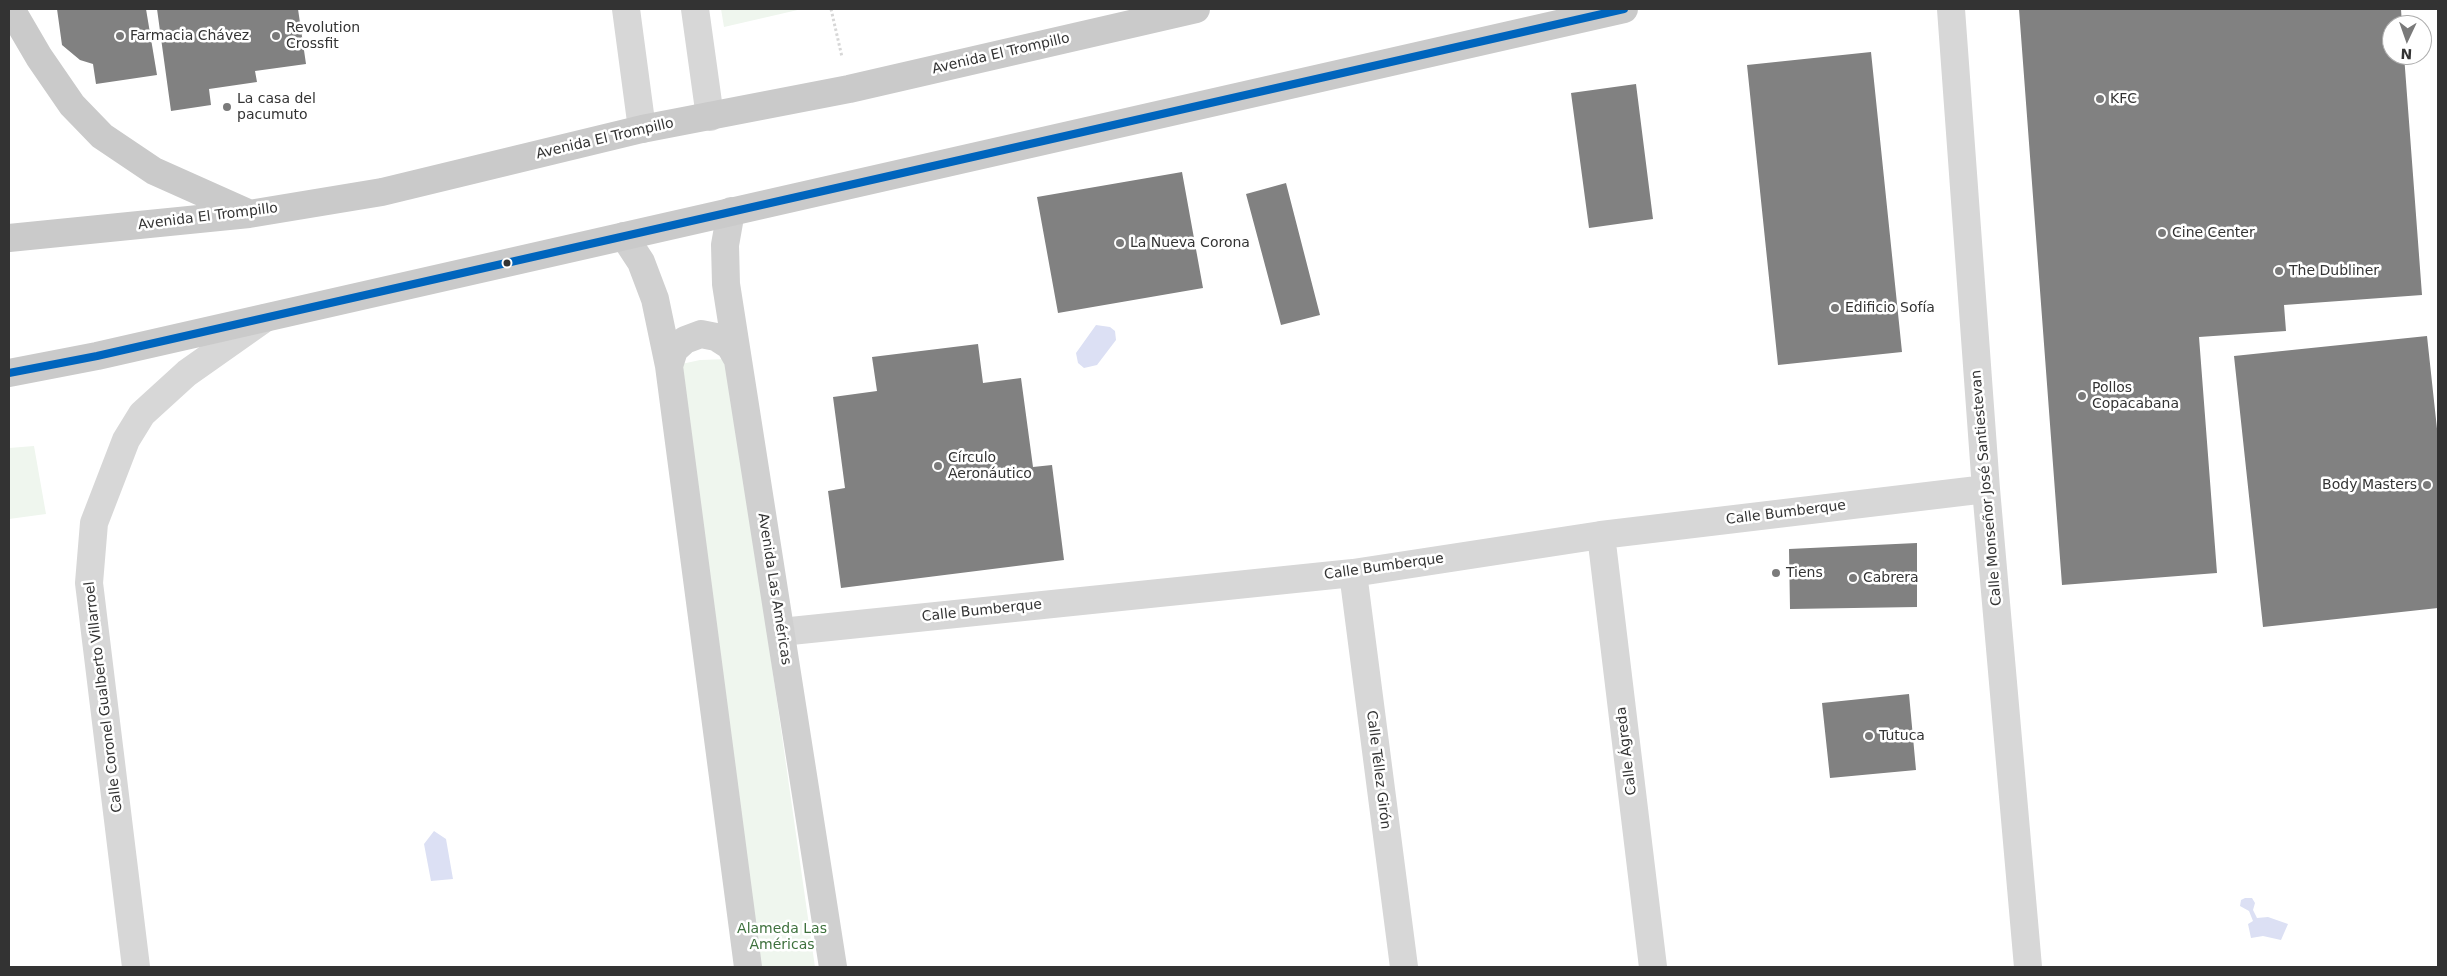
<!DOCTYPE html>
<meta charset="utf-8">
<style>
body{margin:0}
#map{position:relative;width:2447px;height:976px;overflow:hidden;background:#fff;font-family:"DejaVu Sans",sans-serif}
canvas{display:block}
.frame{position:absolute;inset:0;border:10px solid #333;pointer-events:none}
.north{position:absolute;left:2382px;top:15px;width:50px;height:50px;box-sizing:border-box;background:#fff;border:1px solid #adadad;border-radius:50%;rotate:183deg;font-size:14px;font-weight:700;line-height:20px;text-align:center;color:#333}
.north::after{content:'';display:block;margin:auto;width:18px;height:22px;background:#7a7a7a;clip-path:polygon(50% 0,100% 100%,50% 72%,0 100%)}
</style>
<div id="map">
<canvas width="2447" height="976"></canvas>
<div class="frame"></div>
<div class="north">N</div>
</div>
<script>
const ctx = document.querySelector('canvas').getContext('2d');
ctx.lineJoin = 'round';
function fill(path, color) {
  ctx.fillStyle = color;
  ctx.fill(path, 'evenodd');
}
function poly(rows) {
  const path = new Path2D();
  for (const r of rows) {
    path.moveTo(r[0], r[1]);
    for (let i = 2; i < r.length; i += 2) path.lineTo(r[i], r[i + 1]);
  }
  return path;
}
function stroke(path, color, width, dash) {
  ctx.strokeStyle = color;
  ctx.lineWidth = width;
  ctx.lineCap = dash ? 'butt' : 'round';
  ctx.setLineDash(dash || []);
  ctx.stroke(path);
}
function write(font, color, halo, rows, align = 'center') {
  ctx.font = font + ' "DejaVu Sans",sans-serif';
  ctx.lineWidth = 5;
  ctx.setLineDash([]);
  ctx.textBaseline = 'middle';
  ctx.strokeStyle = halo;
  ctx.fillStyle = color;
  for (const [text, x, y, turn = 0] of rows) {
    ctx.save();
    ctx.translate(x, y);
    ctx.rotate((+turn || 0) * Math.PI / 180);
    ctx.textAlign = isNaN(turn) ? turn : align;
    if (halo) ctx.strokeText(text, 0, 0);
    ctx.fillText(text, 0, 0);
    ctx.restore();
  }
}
const green = poly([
 [721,9,802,9,724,27],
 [728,359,815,967,758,967,677,365,700,360],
 [34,446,46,514,9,519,9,448]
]);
const water = poly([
 [1096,325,1110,327,1115,331,1116,340,1097,365,1084,368,1078,363,1076,353],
 [434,831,446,839,453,879,431,881,424,844],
 [2245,898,2252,898,2255,903,2253,910,2257,918,2268,917,2288,924,2281,940,2263,936,2251,938,2248,924,2253,921,2249,911,2240,906,2241,900]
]);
const building = poly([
 [57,9,146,9,157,75,96,84,93,64,80,60,62,45],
 [157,9,298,9,306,64,255,71,257,82,209,89,211,105,171,111],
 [2019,9,2401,9,2402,25,2392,25,2392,55,2404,55,2422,295,2284,305,2286,331,2199,337,2217,573,2062,585],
 [1871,52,1902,352,1778,365,1747,65],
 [1636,84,1653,219,1589,228,1571,93],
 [1182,172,1203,288,1058,313,1037,197],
 [1286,183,1320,315,1281,325,1246,194],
 [2427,336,2438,438,2438,608,2263,627,2234,356],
 [978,344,983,383,1021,378,1033,467,1052,465,1064,560,841,588,828,491,845,488,833,397,877,391,872,357],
 [1917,543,1917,607,1790,609,1789,549],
 [1909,694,1916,770,1830,778,1822,703]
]);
const path = poly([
 [831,9,842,57]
]);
const street = poly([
 [626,9,642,129],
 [695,9,710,117],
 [1951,9,1986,489,2028,967],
 [1601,535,1653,967],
 [1353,573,1404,967],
 [781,632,1353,573,1601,535,1986,489],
 [136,967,89,583,94,523,126,440,142,414,187,373,265,318]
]);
const secondary = poly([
 [731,211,725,245,726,284,833,967],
 [624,236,641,262,655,299,669,366,748,967],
 [669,366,674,350,685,340,701,334,716,337,730,346,738,360]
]);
const primary = poly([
 [11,9,39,57,72,105,102,136,154,171,248,213],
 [9,238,249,214,382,192,642,129,849,89,1196,9],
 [9,373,97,356,1624,9]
]);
const bus1 = poly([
 [9,373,97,356,1624,9]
]);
const markers = [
 [120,36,5,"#7a7a7a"],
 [276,36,5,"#7a7a7a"],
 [2100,99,5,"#7a7a7a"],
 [227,107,5,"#7a7a7a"],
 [2162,233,5,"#7a7a7a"],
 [1120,243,5,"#7a7a7a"],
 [507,263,4.5,"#333"],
 [2279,271,5,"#7a7a7a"],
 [1835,308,5,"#7a7a7a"],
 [2082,396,5,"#7a7a7a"],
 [938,466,5,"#7a7a7a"],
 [2427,485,5,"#7a7a7a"],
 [1776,573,5,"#7a7a7a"],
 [1853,578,5,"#7a7a7a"],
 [1869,736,5,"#7a7a7a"]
];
const poiNames = [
 ["Revolution",286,28],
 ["Crossfit",286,44],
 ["Farmacia Chávez",130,36],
 ["La casa del",237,99],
 ["pacumuto",237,115],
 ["KFC",2110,99],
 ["Cine Center",2172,233],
 ["La Nueva Corona",1130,243],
 ["The Dubliner",2289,271],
 ["Edificio Sofía",1845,308],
 ["Pollos",2092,388],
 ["Copacabana",2092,404],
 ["Círculo",948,458],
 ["Aeronáutico",948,474],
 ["Body Masters",2417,485,"right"],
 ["Tiens",1786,573],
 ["Cabrera",1863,578],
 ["Tutuca",1879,736]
];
const streetNames = [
 ["Avenida El Trompillo",1001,54,-13],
 ["Avenida El Trompillo",605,139,-13],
 ["Avenida El Trompillo",208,217,-7],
 ["Calle Monseñor José Santiestevan",1987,488,-95],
 ["Calle Bumberque",1786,513,-7],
 ["Calle Bumberque",1384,567,-8],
 ["Avenida Las Américas",774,589,81],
 ["Calle Bumberque",982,611,-6],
 ["Calle Coronel Gualberto Villarroel",104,697,-97],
 ["Calle Ágreda",1627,751,-97],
 ["Calle Téllez Girón",1378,770,83]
];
const parkNames = [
 ["Alameda Las",782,929],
 ["Américas",782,945]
];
fill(green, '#eff6ee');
fill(water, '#dce0f4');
fill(building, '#818181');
stroke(path, '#d7d7d7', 3, [2.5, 2.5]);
stroke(street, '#d7d7d7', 28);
stroke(secondary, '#d0d0d0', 28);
stroke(primary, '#cacaca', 28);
stroke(bus1, '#0065bd', 8);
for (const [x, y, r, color] of markers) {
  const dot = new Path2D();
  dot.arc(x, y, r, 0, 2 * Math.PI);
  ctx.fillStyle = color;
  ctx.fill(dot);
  stroke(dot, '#fff', 2);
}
write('14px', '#333', '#fff', poiNames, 'left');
write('14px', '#333', '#fff', streetNames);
write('14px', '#3e713d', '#fff', parkNames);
</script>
